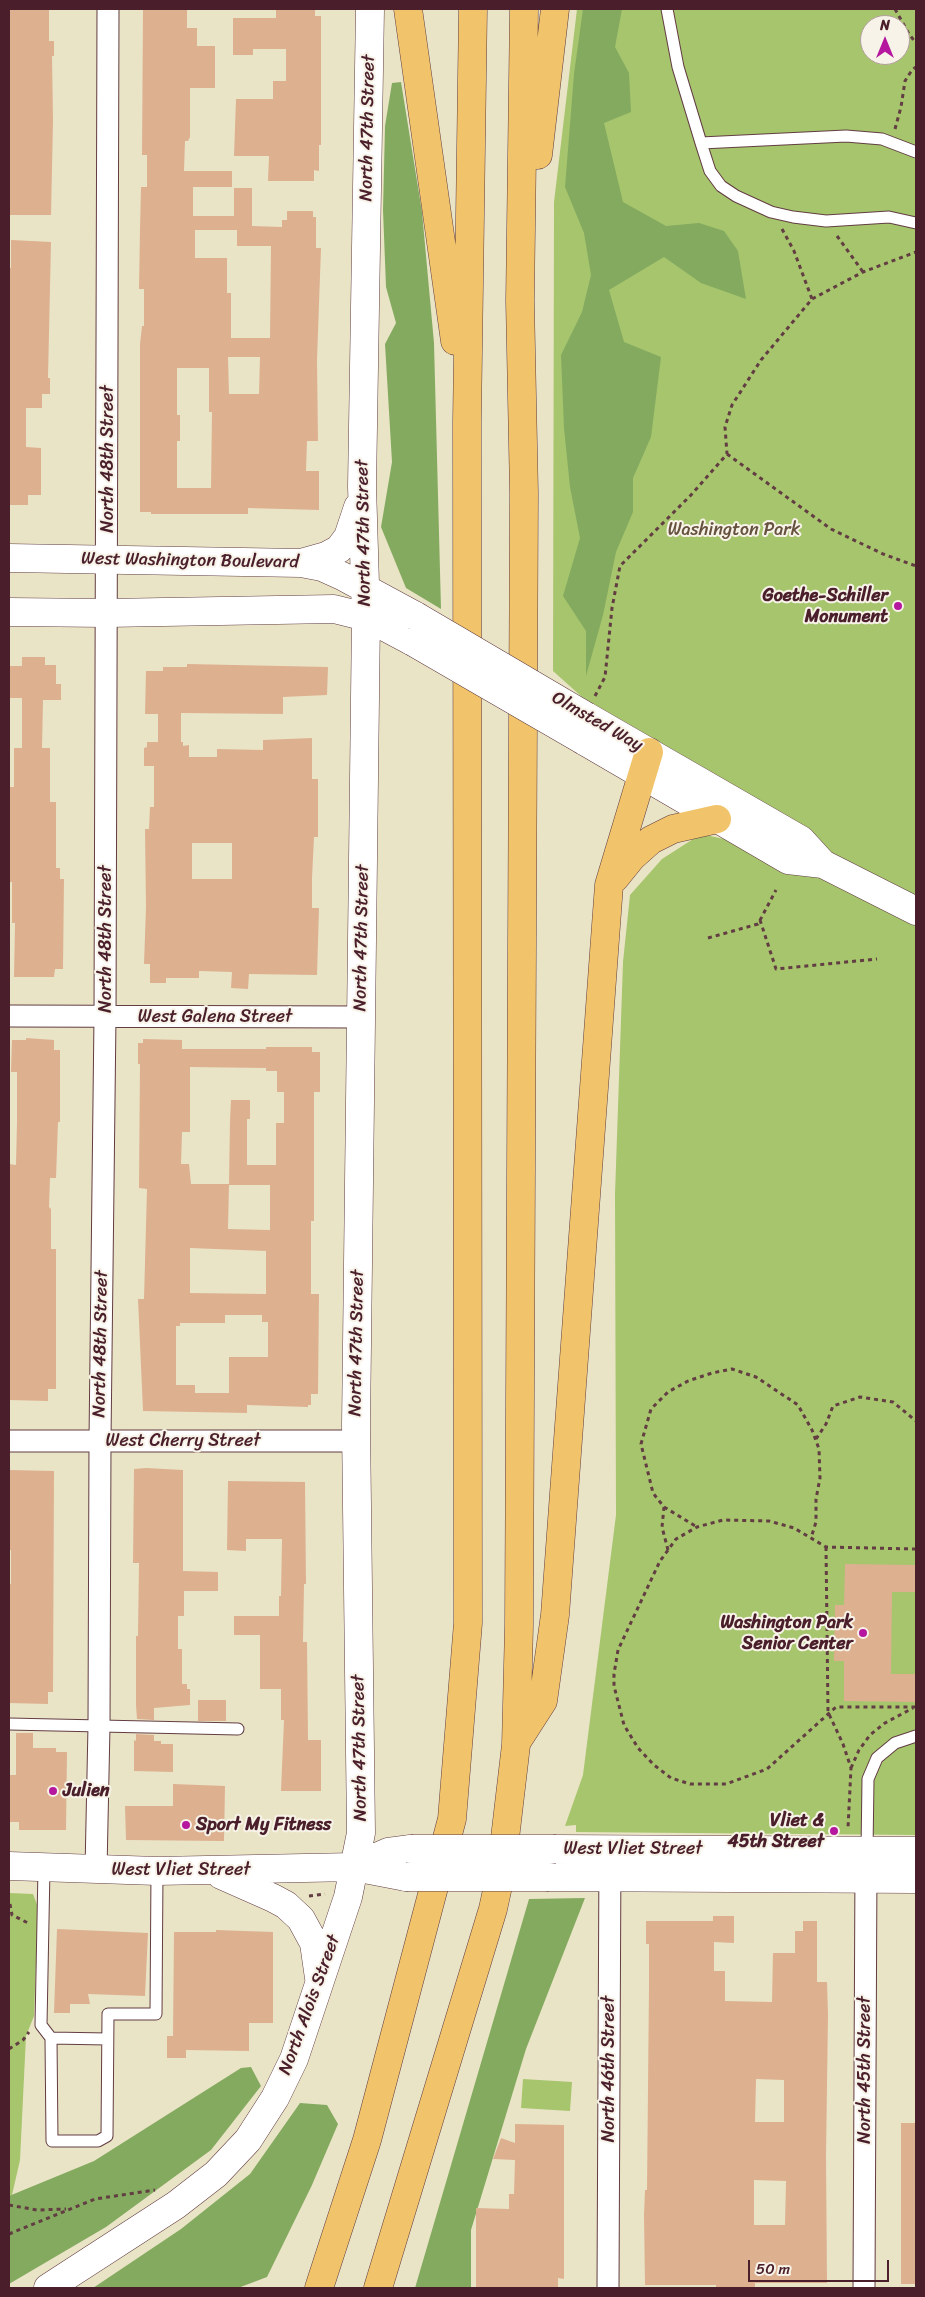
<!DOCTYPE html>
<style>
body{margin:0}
#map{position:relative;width:925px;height:2297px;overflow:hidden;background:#eae4c6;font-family:Sriracha,sans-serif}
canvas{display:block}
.frame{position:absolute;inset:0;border:10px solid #4a1f2b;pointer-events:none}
.north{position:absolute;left:860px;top:15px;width:50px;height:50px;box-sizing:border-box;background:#f7f3e8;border:1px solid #b29e9c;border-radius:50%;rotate:0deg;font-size:14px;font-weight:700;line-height:20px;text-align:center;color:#4a1f2b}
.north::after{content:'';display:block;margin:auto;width:18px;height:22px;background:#b5179e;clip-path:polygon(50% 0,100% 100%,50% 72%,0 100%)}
.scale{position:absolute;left:748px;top:2260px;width:141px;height:22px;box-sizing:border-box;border:2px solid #4a1f2b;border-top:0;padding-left:6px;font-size:15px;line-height:18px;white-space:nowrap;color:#4a1f2b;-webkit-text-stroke:4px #f7f3e8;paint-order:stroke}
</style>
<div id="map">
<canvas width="925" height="2297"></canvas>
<div class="frame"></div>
<div class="north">N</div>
<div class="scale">50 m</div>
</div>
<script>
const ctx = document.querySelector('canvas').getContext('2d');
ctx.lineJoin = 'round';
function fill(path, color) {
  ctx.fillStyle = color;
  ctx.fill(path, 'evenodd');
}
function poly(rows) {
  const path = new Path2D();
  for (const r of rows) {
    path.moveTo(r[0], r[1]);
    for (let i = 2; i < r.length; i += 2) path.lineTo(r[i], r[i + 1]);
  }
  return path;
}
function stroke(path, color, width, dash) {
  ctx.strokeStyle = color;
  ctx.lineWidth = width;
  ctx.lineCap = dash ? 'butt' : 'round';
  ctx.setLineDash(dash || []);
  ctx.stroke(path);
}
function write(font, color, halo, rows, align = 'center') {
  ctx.font = font + ' Sriracha,sans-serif';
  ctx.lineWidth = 4;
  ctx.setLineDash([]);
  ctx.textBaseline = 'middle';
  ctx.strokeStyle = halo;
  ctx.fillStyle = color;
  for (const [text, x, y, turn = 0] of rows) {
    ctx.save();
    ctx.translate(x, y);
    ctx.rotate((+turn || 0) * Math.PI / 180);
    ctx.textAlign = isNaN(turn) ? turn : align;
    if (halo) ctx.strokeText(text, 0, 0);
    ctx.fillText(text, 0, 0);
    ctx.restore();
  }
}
const green = poly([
 [577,9,916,9,916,1835,576,1832,576,1825,565,1826,583,1775,616,1515,615,1194,623,962,630,895,662,859,701,834,733,841,761,801,582,697,553,671,554,202],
 [870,25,900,25,900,55,870,55],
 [9,1893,33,1894,38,1907,34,2016,26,2036,20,2160,12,2195,9,2196],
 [523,2079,572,2082,570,2111,521,2108]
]);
const forest = poly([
 [583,9,622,9,615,47,629,73,631,112,604,123,623,202,666,226,699,223,724,231,738,251,746,299,701,283,664,257,609,290,624,342,661,357,651,437,633,478,633,512,616,552,603,615,586,676,586,631,563,596,580,538,570,487,564,428,561,355,582,312,591,275,584,233,565,187,574,74],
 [401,82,422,212,434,343,441,609,406,588,381,527,392,462,385,344,396,323,386,287,383,210,385,126,392,83],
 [585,1898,526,2049,471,2230,471,2288,415,2288,529,1899],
 [251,2067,261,2086,211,2150,106,2227,9,2284,9,2196,94,2161,241,2068],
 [300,2103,327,2105,338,2124,312,2185,267,2277,238,2288,93,2288,181,2229,250,2174]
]);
const building = poly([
 [9,9,49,9,49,41,54,41,54,56,52,56,53,121,51,215,9,215],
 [143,9,187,9,187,28,197,28,197,46,215,46,215,88,190,88,190,137,188,141,185,141,184,171,232,171,232,187,193,187,193,216,234,216,234,188,252,188,252,226,282,227,282,220,287,220,287,211,313,211,313,217,316,217,316,248,321,248,317,360,318,441,307,441,306,471,319,471,319,510,248,508,248,514,151,514,151,512,140,512,140,344,142,326,144,326,144,289,139,289,140,230,141,187,147,187,147,155,142,155],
 [195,230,237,230,237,246,271,246,270,338,231,338,231,293,227,293,227,258,195,258],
 [228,357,260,357,259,394,229,394],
 [177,368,209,368,209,412,212,412,211,488,177,488,177,441,180,441,180,415,177,415],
 [276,9,315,9,315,16,321,16,321,145,319,145,319,171,314,170,314,181,268,181,269,156,234,156,236,99,273,99,273,81,286,81,286,49,253,49,253,55,233,55,233,18,276,18],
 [11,240,51,242,48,378,50,378,50,394,42,394,42,408,26,408,26,447,41,448,41,495,28,495,28,505,9,505,9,268,11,268],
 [22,657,45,657,45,665,56,665,56,684,61,684,61,700,43,700,42,748,50,748,50,802,56,802,56,868,60,868,60,879,64,879,63,969,55,969,54,977,14,977,15,923,12,923,12,882,9,882,9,787,14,787,14,748,22,748,22,698,9,698,9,666,22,666],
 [187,664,328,667,327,695,283,697,283,714,181,713,181,742,183,742,183,746,189,745,189,757,217,757,217,749,263,750,263,740,312,738,312,779,318,779,318,837,314,837,312,878,312,908,319,908,317,975,249,974,248,989,231,988,232,972,199,971,199,978,166,978,166,983,150,983,150,964,144,964,146,907,145,829,149,829,150,807,154,807,154,766,144,766,144,748,147,747,147,742,158,742,158,714,145,714,146,671,163,671,163,667,187,667],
 [192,843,232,843,232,879,192,879],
 [26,1038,54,1040,54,1050,60,1050,60,1122,58,1122,56,1178,50,1178,49,1207,51,1209,51,1249,56,1249,56,1389,48,1389,48,1401,9,1400,9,1164,16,1165,17,1122,17,1072,11,1072,12,1040,26,1040],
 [143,1039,182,1040,182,1049,266,1049,266,1047,312,1047,312,1052,320,1052,320,1092,314,1092,314,1221,311,1221,311,1294,319,1294,318,1394,311,1394,311,1405,308,1405,308,1407,247,1405,247,1413,143,1411,138,1299,144,1299,147,1189,139,1188,140,1064,138,1064,138,1043,143,1043],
 [190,1067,266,1068,266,1071,277,1071,277,1092,284,1092,284,1123,276,1123,276,1165,247,1165,247,1119,250,1119,250,1100,231,1100,230,1121,229,1185,270,1185,270,1230,228,1229,229,1184,191,1184,189,1164,181,1164,182,1132,190,1132],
 [190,1248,266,1251,266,1294,190,1293],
 [225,1315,262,1315,262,1322,268,1322,268,1357,229,1357,229,1393,195,1393,195,1385,176,1385,176,1326,180,1326,180,1323,225,1323],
 [146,1468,183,1470,183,1571,218,1572,218,1591,184,1591,184,1616,178,1616,178,1649,182,1649,182,1684,187,1684,187,1689,190,1689,190,1705,154,1708,154,1720,137,1719,136,1705,136,1636,138,1636,139,1563,133,1563,134,1469],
 [9,1470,54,1471,53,1692,48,1692,48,1704,9,1703,9,1584,11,1584,11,1550,9,1550],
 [228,1481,305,1482,306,1584,304,1584,303,1642,307,1642,308,1740,321,1740,321,1791,281,1791,284,1720,281,1720,281,1689,260,1689,260,1635,234,1635,234,1616,279,1616,279,1596,281,1596,282,1539,246,1539,246,1551,227,1550],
 [845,1564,916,1565,916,1592,892,1592,891,1674,916,1674,916,1702,844,1701,844,1661,834,1661,835,1605,844,1605],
 [198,1700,226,1700,226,1721,198,1721],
 [16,1733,33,1733,33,1748,56,1748,56,1752,67,1752,66,1830,19,1830,19,1822,9,1822,9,1775,16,1775],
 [136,1734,154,1735,154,1741,161,1741,161,1744,173,1744,173,1772,134,1771,134,1740,136,1741],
 [173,1784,225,1786,224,1841,126,1840,125,1806,173,1806],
 [713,1916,734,1916,734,1943,714,1942,714,1971,725,1971,725,2001,772,2002,773,1953,795,1953,795,1931,803,1931,803,1921,817,1921,817,1982,827,1982,828,2015,826,2156,827,2283,755,2283,755,2288,716,2288,716,2285,645,2285,644,2215,645,2190,647,2190,649,1985,649,1944,646,1944,646,1921,713,1921],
 [756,2079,784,2080,784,2122,755,2122],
 [754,2180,786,2181,785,2225,754,2225],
 [57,1929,148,1933,145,1996,88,1994,90,2004,70,2004,70,2013,54,2013],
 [216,1930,273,1932,273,2023,249,2023,249,2051,186,2050,186,2058,167,2058,167,2036,173,2036,174,1932,216,1932],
 [901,2123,916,2123,916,2284,901,2284],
 [515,2124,564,2125,564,2279,558,2278,558,2288,476,2288,476,2208,509,2209,509,2194,514,2194,515,2160,493,2159,501,2138,515,2143]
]);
const path = poly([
 [895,9,909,34,916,43],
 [895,129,901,107,905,81,912,70,916,67],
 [782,229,794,251,812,299],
 [837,236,863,272],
 [727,454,831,529,883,554,916,566],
 [595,696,605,677,612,608,620,566,691,495,727,454,725,427,732,405,761,360,812,299,863,272,916,252],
 [760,920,776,969,877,959],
 [708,938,758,924,776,890],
 [816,1439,826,1424,833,1406,860,1397,893,1402,916,1421],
 [664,1507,697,1527],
 [826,1547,828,1712,843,1744,851,1768,848,1828],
 [916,1549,826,1547,794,1528,769,1521,723,1520,697,1527,676,1539,660,1561,618,1650,614,1674,614,1686,624,1725,638,1748,654,1765,671,1778,690,1784,726,1784,767,1769,836,1707,916,1707],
 [668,1550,662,1527,664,1507,653,1493,641,1444,651,1409,668,1392,688,1381,712,1373,732,1369,756,1377,798,1405,812,1430,819,1449,820,1478,816,1499,816,1522,811,1538],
 [851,1768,859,1750,870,1735,885,1723,913,1708],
 [309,1896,325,1894],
 [10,1904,12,1915,28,1923],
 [9,2049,23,2040,29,2032],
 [9,2205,37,2210,66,2209],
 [9,2234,95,2199,155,2190]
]);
const service = poly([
 [667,9,678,67,701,143,710,171,721,186,736,196,771,212,793,217,826,221,889,217,916,223],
 [701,143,846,136,882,139,916,152],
 [9,1724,238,1729],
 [867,1851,868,1779,877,1758,895,1743,916,1736],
 [44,1868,41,2025,51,2038,52,2141,98,2141,107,2136,108,2014,156,2014,157,1871],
 [51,2038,107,2039]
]);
const minor = poly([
 [9,1016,361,1017],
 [9,1441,356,1441],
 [96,1870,99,1726,100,1440,105,1016,108,9],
 [608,2288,610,1849],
 [864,2288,866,1864]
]);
const tertiary = poly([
 [9,558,301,563,322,567,342,576,416,616],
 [301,563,326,556,339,549,348,537,358,507],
 [9,612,107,613,334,609,366,617,413,642],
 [586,716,801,840,823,864,916,911],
 [584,741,788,860,823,864],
 [556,1849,916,1851],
 [9,1866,157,1871,354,1867,406,1877],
 [354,1867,388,1852,411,1849],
 [221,1875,273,1898,286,1905,301,1919,314,1943,319,1978],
 [549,1877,916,1879],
 [48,2288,176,2205,216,2174,248,2140,275,2098,294,2059,348,1897,361,1833,356,1425,366,617,362,486,370,9]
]);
const motorway = poly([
 [408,9,455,341],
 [538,155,555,9],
 [615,878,632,857,651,840,673,829,717,819],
 [516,1743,543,1701,555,1615,609,885,649,752],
 [319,2288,367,2140,452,1819,468,1623,467,421,473,9],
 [378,2288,493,1909,501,1872,516,1745,519,1626,524,493,520,301,524,9]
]);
const tertiaryBridge = poly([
 [416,616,586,716],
 [413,642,584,741],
 [411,1849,556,1849],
 [406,1877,549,1877]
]);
const markers = [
 [898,606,5,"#b5179e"],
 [863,1633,5,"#b5179e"],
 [53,1791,5,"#b5179e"],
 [186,1825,5,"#b5179e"],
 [834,1831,5,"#b5179e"]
];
const streetNames = [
 ["North 47th Street",368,128,-89],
 ["North 48th Street",108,459,-90],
 ["North 47th Street",364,533,-91],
 ["West Washington Boulevard",190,561,1],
 ["Olmsted Way",597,722,30],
 ["North 47th Street",362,938,-89],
 ["North 48th Street",106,939,-90],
 ["West Galena Street",215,1017],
 ["North 47th Street",357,1343,-89],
 ["North 48th Street",101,1344,-89],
 ["West Cherry Street",183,1441],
 ["North 47th Street",360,1748,-91],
 ["West Vliet Street",633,1849],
 ["West Vliet Street",181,1870],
 ["North Alois Street",310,2005,-70],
 ["North 46th Street",609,2069,-90],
 ["North 45th Street",865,2070,-90]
];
const parkNames = [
 ["Washington Park",734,530]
];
const poiNames = [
 ["Goethe-Schiller",888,596],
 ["Monument",888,617],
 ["Washington Park",853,1623],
 ["Senior Center",853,1644],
 ["Julien",63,1791,"left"],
 ["Vliet &",824,1821],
 ["45th Street",824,1842],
 ["Sport My Fitness",196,1825,"left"]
];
fill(green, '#a6c56d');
fill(forest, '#84aa60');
fill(building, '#ddb090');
stroke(service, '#623d42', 13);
stroke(minor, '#623d42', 23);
stroke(tertiary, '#623d42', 29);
stroke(motorway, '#623d42', 29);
stroke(path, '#623d42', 3, [4, 4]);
stroke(service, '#fff', 11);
stroke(minor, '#fff', 21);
stroke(tertiary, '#fff', 28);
stroke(motorway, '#f1c36a', 28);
stroke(tertiaryBridge, '#623d42', 29, []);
stroke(tertiaryBridge, '#fff', 28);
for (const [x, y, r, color] of markers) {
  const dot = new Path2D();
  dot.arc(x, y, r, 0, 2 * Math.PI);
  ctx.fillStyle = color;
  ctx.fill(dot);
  stroke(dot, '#f7f3e8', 2);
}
write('18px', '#4a1f2b', '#f7f3e8', streetNames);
write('18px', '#66513f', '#f7f3e8', parkNames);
write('bold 18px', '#4a1f2b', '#f7f3e8', poiNames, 'right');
</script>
